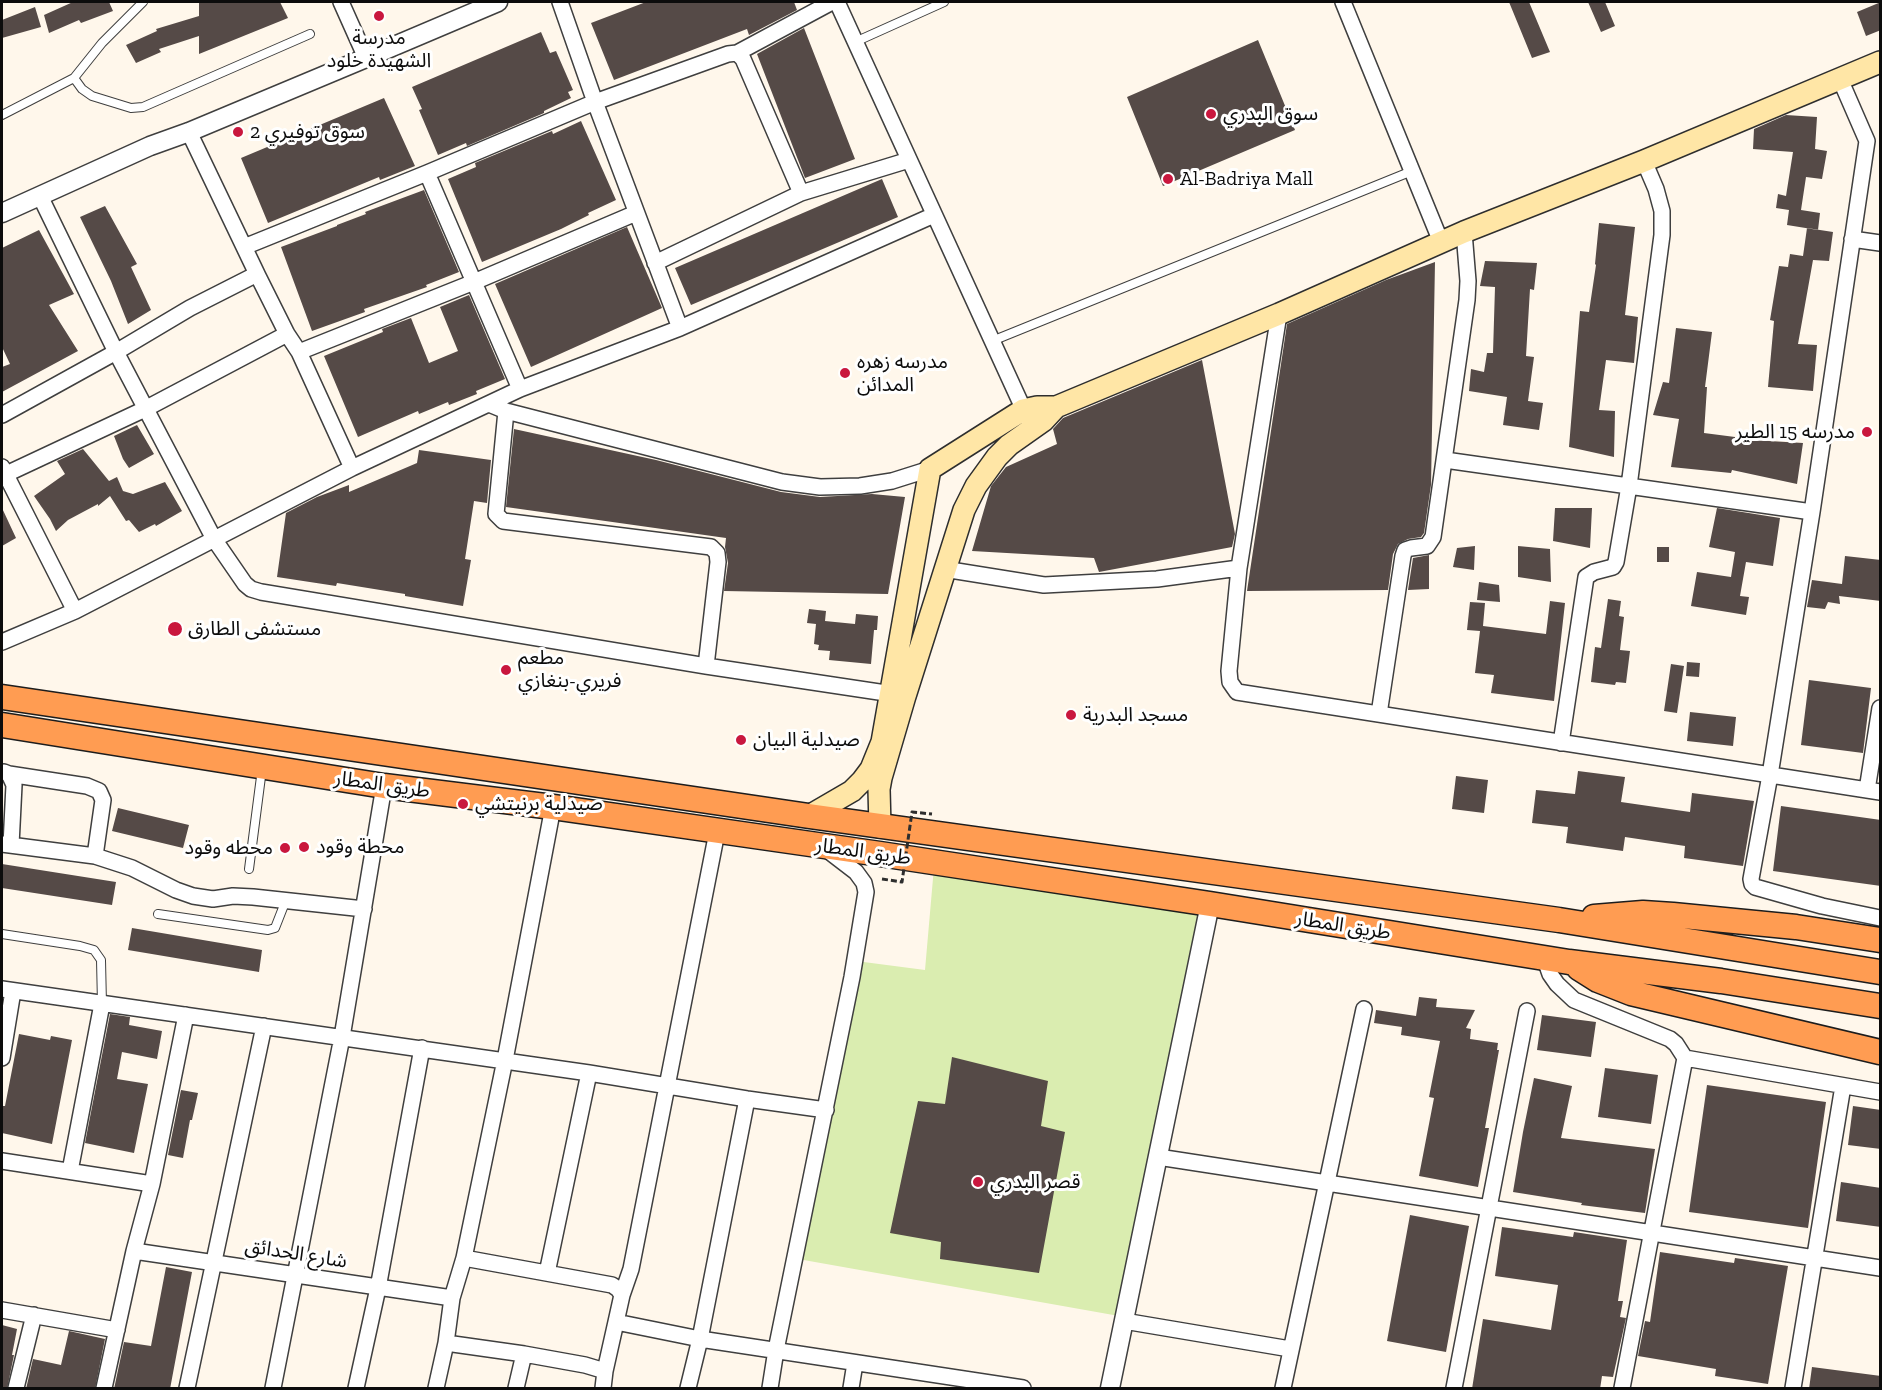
<!DOCTYPE html>
<meta charset="utf-8">
<style>
body{margin:0}
#map{position:relative;width:1882px;height:1390px;overflow:hidden;background:#fff7eb;font-family:"Zilla Slab",serif}
canvas{display:block}
.frame{position:absolute;inset:0;border:3px solid #0c0c0c;pointer-events:none}
</style>
<div id="map">
<canvas width="1882" height="1390"></canvas>
<div class="frame"></div>
</div>
<script>
const ctx = document.querySelector('canvas').getContext('2d');
ctx.lineJoin = 'round';
function fill(path, color) {
  ctx.fillStyle = color;
  ctx.fill(path, 'evenodd');
}
function poly(rows) {
  const path = new Path2D();
  for (const r of rows) {
    path.moveTo(r[0], r[1]);
    for (let i = 2; i < r.length; i += 2) path.lineTo(r[i], r[i + 1]);
  }
  return path;
}
function stroke(path, color, width, dash) {
  ctx.strokeStyle = color;
  ctx.lineWidth = width;
  ctx.lineCap = dash ? 'butt' : 'round';
  ctx.setLineDash(dash || []);
  ctx.stroke(path);
}
function write(font, color, halo, rows, align = 'center') {
  ctx.font = font + ' "Zilla Slab","Noto Sans Arabic",serif';
  ctx.lineWidth = 6;
  ctx.setLineDash([]);
  ctx.textBaseline = 'middle';
  ctx.strokeStyle = halo;
  ctx.fillStyle = color;
  for (const [text, x, y, turn = 0] of rows) {
    ctx.save();
    ctx.translate(x, y);
    ctx.rotate((+turn || 0) * Math.PI / 180);
    ctx.textAlign = isNaN(turn) ? turn : align;
    if (halo) ctx.strokeText(text, 0, 0);
    ctx.fillText(text, 0, 0);
    ctx.restore();
  }
}
const green = poly([
 [934,867,1206,908,1119,1316,798,1259,856,961,925,970]
]);
const building = poly([
 [73,2,109,2,113,11,81,23,79,20,49,33,44,15],
 [199,2,280,2,288,18,199,54,199,36,159,49,161,52,136,63,126,45,157,31,156,29,199,16],
 [646,2,794,2,797,10,749,35,747,29,614,80,591,23],
 [1509,2,1529,2,1550,52,1532,58],
 [1588,2,1605,2,1615,26,1601,32],
 [1881,2,1881,30,1866,36,1857,12],
 [35,7,41,27,2,38,2,20],
 [804,28,855,159,805,178,757,54],
 [541,32,550,53,556,51,573,90,568,92,571,98,544,111,544,113,467,146,466,143,438,155,419,110,422,109,412,87],
 [1258,40,1295,130,1163,186,1127,97],
 [384,98,415,166,380,180,379,177,268,223,241,158],
 [1786,115,1817,117,1815,149,1827,151,1822,179,1806,177,1801,210,1820,213,1818,230,1787,225,1789,210,1776,208,1778,194,1786,196,1793,152,1753,149,1754,129],
 [581,121,616,200,588,213,589,215,561,229,482,262,448,179,476,167,475,163,552,131,553,134],
 [882,179,898,217,691,305,675,268],
 [424,190,459,272,426,285,427,287,364,309,365,312,312,331,281,247,337,226,337,225,366,214,365,212],
 [105,206,137,264,131,267,151,310,128,324,111,281,80,217],
 [1599,223,1635,227,1625,315,1638,317,1634,363,1606,360,1599,410,1615,411,1614,457,1569,447,1580,311,1589,312,1596,265,1595,264],
 [627,227,662,308,531,367,495,284],
 [1807,228,1833,232,1829,261,1813,260,1798,344,1817,345,1813,391,1768,387,1774,321,1770,320,1779,266,1788,267,1790,254,1803,256],
 [39,230,74,294,49,305,78,351,2,392,2,367,10,364,2,347,2,248],
 [1485,261,1537,263,1534,290,1530,289,1526,356,1534,357,1528,401,1543,403,1539,430,1503,425,1507,397,1469,391,1471,369,1484,372,1487,353,1493,353,1495,287,1480,286],
 [1435,262,1431,485,1424,533,1421,537,1408,539,1398,544,1393,554,1388,590,1247,591,1287,324,1386,280],
 [469,295,505,379,476,391,477,394,449,405,448,402,419,414,418,411,358,437,324,356,383,332,382,329,411,318,429,363,458,351,440,307],
 [1676,328,1712,332,1705,387,1707,387,1704,433,1735,437,1735,439,1803,443,1797,484,1732,470,1731,473,1671,467,1679,419,1653,415,1663,382,1669,383],
 [1202,360,1235,534,1232,547,1099,572,1094,558,972,551,991,486,1006,467,1057,444,1053,429,1063,418],
 [137,425,154,454,129,468,123,459,114,436],
 [514,429,656,460,781,492,820,497,872,494,905,497,888,594,724,591,728,563,725,547,726,538,506,507],
 [83,449,109,481,117,477,123,491,133,494,165,482,182,511,156,526,155,524,139,532,129,520,126,521,110,496,98,506,98,504,68,520,56,531,50,519,34,496,65,474,57,461],
 [419,450,491,460,487,503,474,501,465,559,471,560,463,606,405,596,405,594,337,583,336,586,277,577,286,513,317,497,349,485,349,492,417,463],
 [2,508,16,538,2,546],
 [1555,508,1592,508,1590,548,1553,541],
 [1717,508,1780,518,1773,566,1746,562,1740,596,1749,597,1746,615,1691,606,1697,572,1731,577,1735,552,1709,547],
 [1475,546,1474,570,1453,567,1457,548],
 [1518,546,1550,549,1551,582,1518,577],
 [1657,547,1669,547,1669,562,1657,562],
 [1429,555,1429,589,1408,590,1413,558],
 [1845,556,1881,560,1881,601,1839,596,1840,604,1828,602,1825,609,1807,607,1812,580,1842,584],
 [1479,582,1499,585,1500,602,1477,600],
 [1608,599,1621,601,1619,616,1624,617,1620,650,1630,651,1626,683,1616,682,1615,685,1591,682,1595,647,1601,648],
 [1550,601,1565,603,1554,701,1491,693,1494,675,1475,673,1480,631,1467,630,1470,602,1485,603,1483,626,1546,634],
 [809,609,826,611,825,621,855,624,856,614,878,616,877,630,874,630,871,664,829,660,830,651,818,650,819,645,814,644,816,624,807,623],
 [1687,662,1700,663,1699,677,1686,676],
 [1671,664,1684,666,1677,713,1664,711],
 [1809,680,1871,688,1863,753,1801,745],
 [1690,712,1736,717,1733,746,1687,741],
 [1578,771,1625,777,1621,802,1690,812,1692,793,1754,801,1743,866,1684,858,1685,846,1625,837,1623,851,1566,843,1568,827,1532,823,1536,790,1575,794],
 [1456,776,1488,780,1484,813,1452,809],
 [1781,806,1881,820,1881,886,1773,871],
 [118,808,189,825,183,848,112,831],
 [2,864,116,882,112,905,2,888],
 [132,928,262,950,259,972,128,950],
 [1419,997,1437,999,1436,1007,1475,1010,1466,1028,1471,1029,1470,1039,1498,1043,1497,1050,1499,1050,1485,1128,1489,1128,1478,1187,1419,1176,1434,1098,1429,1097,1440,1041,1401,1035,1402,1027,1374,1023,1376,1010,1416,1016],
 [110,1014,130,1017,129,1025,162,1031,157,1059,122,1052,117,1079,148,1084,134,1153,85,1143],
 [1542,1015,1596,1022,1591,1057,1537,1050],
 [19,1034,50,1040,51,1036,72,1040,52,1144,2,1133,2,1106,5,1106],
 [952,1057,1048,1081,1041,1126,1065,1132,1039,1273,940,1259,941,1242,890,1233,918,1101,945,1104],
 [1605,1068,1658,1075,1651,1124,1598,1117],
 [1534,1078,1572,1086,1561,1138,1655,1149,1645,1213,1581,1205,1582,1203,1513,1192,1523,1132],
 [1707,1085,1826,1102,1808,1228,1689,1212],
 [181,1090,198,1093,192,1120,190,1120,183,1158,168,1155],
 [1853,1106,1881,1110,1881,1149,1848,1145],
 [1841,1182,1881,1188,1881,1227,1836,1221],
 [1410,1215,1469,1226,1446,1352,1387,1341],
 [1502,1227,1573,1237,1574,1232,1627,1240,1618,1301,1623,1301,1620,1317,1626,1318,1613,1377,1602,1376,1600,1389,1472,1389,1483,1319,1551,1330,1558,1285,1495,1276],
 [1660,1252,1734,1263,1735,1258,1788,1266,1768,1384,1715,1376,1716,1369,1638,1356,1645,1321,1650,1322],
 [166,1267,192,1272,170,1389,114,1389,124,1342,151,1346],
 [2,1325,17,1329,12,1355,14,1355,7,1389,2,1389],
 [69,1331,105,1339,95,1389,26,1389,33,1359,61,1365],
 [1812,1367,1881,1376,1881,1389,1809,1389]
]);
const service = poly([
 [855,42,944,2],
 [74,78,82,89,92,96,131,108,143,107,310,34],
 [2,115,74,78,102,43,143,2],
 [992,341,1412,171],
 [249,869,262,769],
 [158,914,268,930,275,928,286,900],
 [2,934,80,946,94,950,101,960,102,1004]
]);
const minor = poly([
 [341,2,366,58],
 [560,2,595,102,680,328],
 [837,2,1028,419],
 [1343,2,1441,242],
 [737,53,832,2],
 [1840,79,1867,141,1812,512,1770,775,1751,879,1752,884,1755,887,1822,906,1880,918],
 [189,132,257,274],
 [427,173,520,389],
 [40,196,116,352,214,539,245,584,251,589,261,592,706,666,899,695],
 [1852,239,1880,243],
 [244,247,427,173,595,102,728,54,737,53,743,59,801,193],
 [655,263,801,193,909,160],
 [1279,314,1239,568,1229,671,1230,682,1237,692,1880,792],
 [299,352,474,282,636,213],
 [489,404,506,411,782,482,820,487,860,486,892,481,930,469],
 [506,411,496,514,503,521,711,547,717,553,718,562,706,666],
 [2,415,116,352,190,308,257,274,287,334,299,352,352,468],
 [1445,460,1812,512],
 [2,467,75,611],
 [2,476,145,409,287,334],
 [944,569,1044,585,1157,579,1239,568],
 [2,642,75,611,352,468,520,389,680,328,934,215],
 [1379,714,1403,556,1405,550,1411,548,1427,546,1433,537,1467,300,1468,281,1464,232],
 [1561,743,1586,577,1594,572,1613,567,1616,562,1629,486,1662,235,1662,211,1656,189,1644,161],
 [4,772,9,774,14,785,11,845],
 [9,774,87,786,99,791,103,800,95,856],
 [1867,790,1880,708],
 [2,844,95,856,132,868,176,890,193,896,213,899,233,896,253,897,364,909],
 [1544,957,1550,974,1557,984,1574,1000,1670,1039,1676,1044,1685,1058,1622,1388],
 [2,989,589,1073,747,1099,826,1110],
 [2,1058,13,991],
 [1685,1058,1880,1092],
 [1158,1157,1880,1268],
 [2,1161,152,1184],
 [70,1171,102,1004],
 [134,1251,452,1298],
 [464,1258,505,1060,553,807],
 [547,1273,589,1073],
 [622,1295,631,1269,717,832],
 [2,1310,117,1330],
 [1124,1321,1290,1349],
 [616,1322,605,1371,585,1365,524,1354,446,1343,452,1298,464,1258,612,1285,618,1289,622,1295,616,1322,700,1339,1023,1388],
 [16,1388,34,1315],
 [104,1388,134,1251,152,1184,186,1015],
 [187,1388,264,1026],
 [273,1388,342,1037,384,786],
 [356,1388,378,1288,422,1048],
 [436,1388,446,1343],
 [516,1388,524,1354],
 [603,1388,605,1371],
 [688,1388,700,1339,747,1099],
 [770,1388,776,1350,852,977,866,892,864,883,856,872,826,849],
 [851,1388,855,1363],
 [1283,1388,1364,1009],
 [1454,1388,1527,1011],
 [1793,1388,1843,1086]
]);
const tertiary = poly([
 [2,213,150,146,189,132,366,58,498,2],
 [1110,1388,1210,904]
]);
const secondary = poly([
 [809,816,852,791,862,781,871,769,882,742,930,469,1023,410,1037,407,1056,407,1279,314,1464,232,1644,161,1880,62],
 [880,827,879,789,881,778,905,696,964,510,976,486,997,457,1009,445,1043,421,1056,407]
]);
const trunk = poly([
 [2,697,809,816,1559,920,1880,972],
 [2,725,384,786,553,807,880,854,1210,904,1569,962,1721,981,1880,1006],
 [1594,917,1643,913,1673,915,1796,927,1880,940],
 [1579,968,1598,980,1631,993,1880,1052]
]);
const pathBridge = poly([
 [882,879,902,882,912,812,932,814]
]);
const markers = [
 [379,16,6,"#c9173e"],
 [1211,114,6,"#c9173e"],
 [238,132,6,"#c9173e"],
 [1168,179,6,"#c9173e"],
 [845,373,6,"#c9173e"],
 [1867,432,6,"#c9173e"],
 [175,629,8,"#c9173e"],
 [506,670,6,"#c9173e"],
 [1071,715,6,"#c9173e"],
 [741,740,6,"#c9173e"],
 [463,804,6,"#c9173e"],
 [304,847,6,"#c9173e"],
 [285,848,6,"#c9173e"],
 [978,1182,6,"#c9173e"]
];
const poiNames = [
 ["مدرسة",379,38,"center"],
 ["الشهيدة خلود",379,61,"center"],
 ["سوق البدري",1223,114],
 ["سوق توفيري 2",250,132],
 ["Al-Badriya Mall",1180,179],
 ["مدرسه زهره",857,362],
 ["المدائن",857,385],
 ["مدرسه 15 الطير",1855,432,"right"],
 ["مستشفى الطارق",188,629],
 ["مطعم",518,658],
 ["فريري-بنغازي",518,681],
 ["مسجد البدرية",1083,715],
 ["صيدلية البيان",753,740],
 ["صيدلية برنيتشي",475,804],
 ["محطة وقود",316,847],
 ["محطه وقود",273,848,"right"],
 ["قصر البدري",990,1182]
];
const streetNames = [
 ["طريق المطار",382,785,8],
 ["طريق المطار",863,852,8],
 ["طريق المطار",1343,926,9],
 ["شارع الحدائق",296,1254,9]
];
fill(green, '#daedb0');
fill(building, '#554a47');
stroke(service, '#3f3f3f', 10);
stroke(minor, '#3f3f3f', 18);
stroke(tertiary, '#3f3f3f', 21);
stroke(secondary, '#2e2e2e', 24);
stroke(trunk, '#1d1d1d', 27);
stroke(service, '#fff', 8);
stroke(minor, '#fff', 15);
stroke(tertiary, '#fff', 18);
stroke(secondary, '#ffe6a6', 21);
stroke(trunk, '#ff9c52', 24);
stroke(pathBridge, '#2e2e2e', 3, [6, 3]);
for (const [x, y, r, color] of markers) {
  const dot = new Path2D();
  dot.arc(x, y, r, 0, 2 * Math.PI);
  ctx.fillStyle = color;
  ctx.fill(dot);
  stroke(dot, '#fff', 2);
}
write('20px', '#0c0c0c', '#fff', poiNames, 'left');
write('20px', '#0c0c0c', '#fff', streetNames);
</script>
